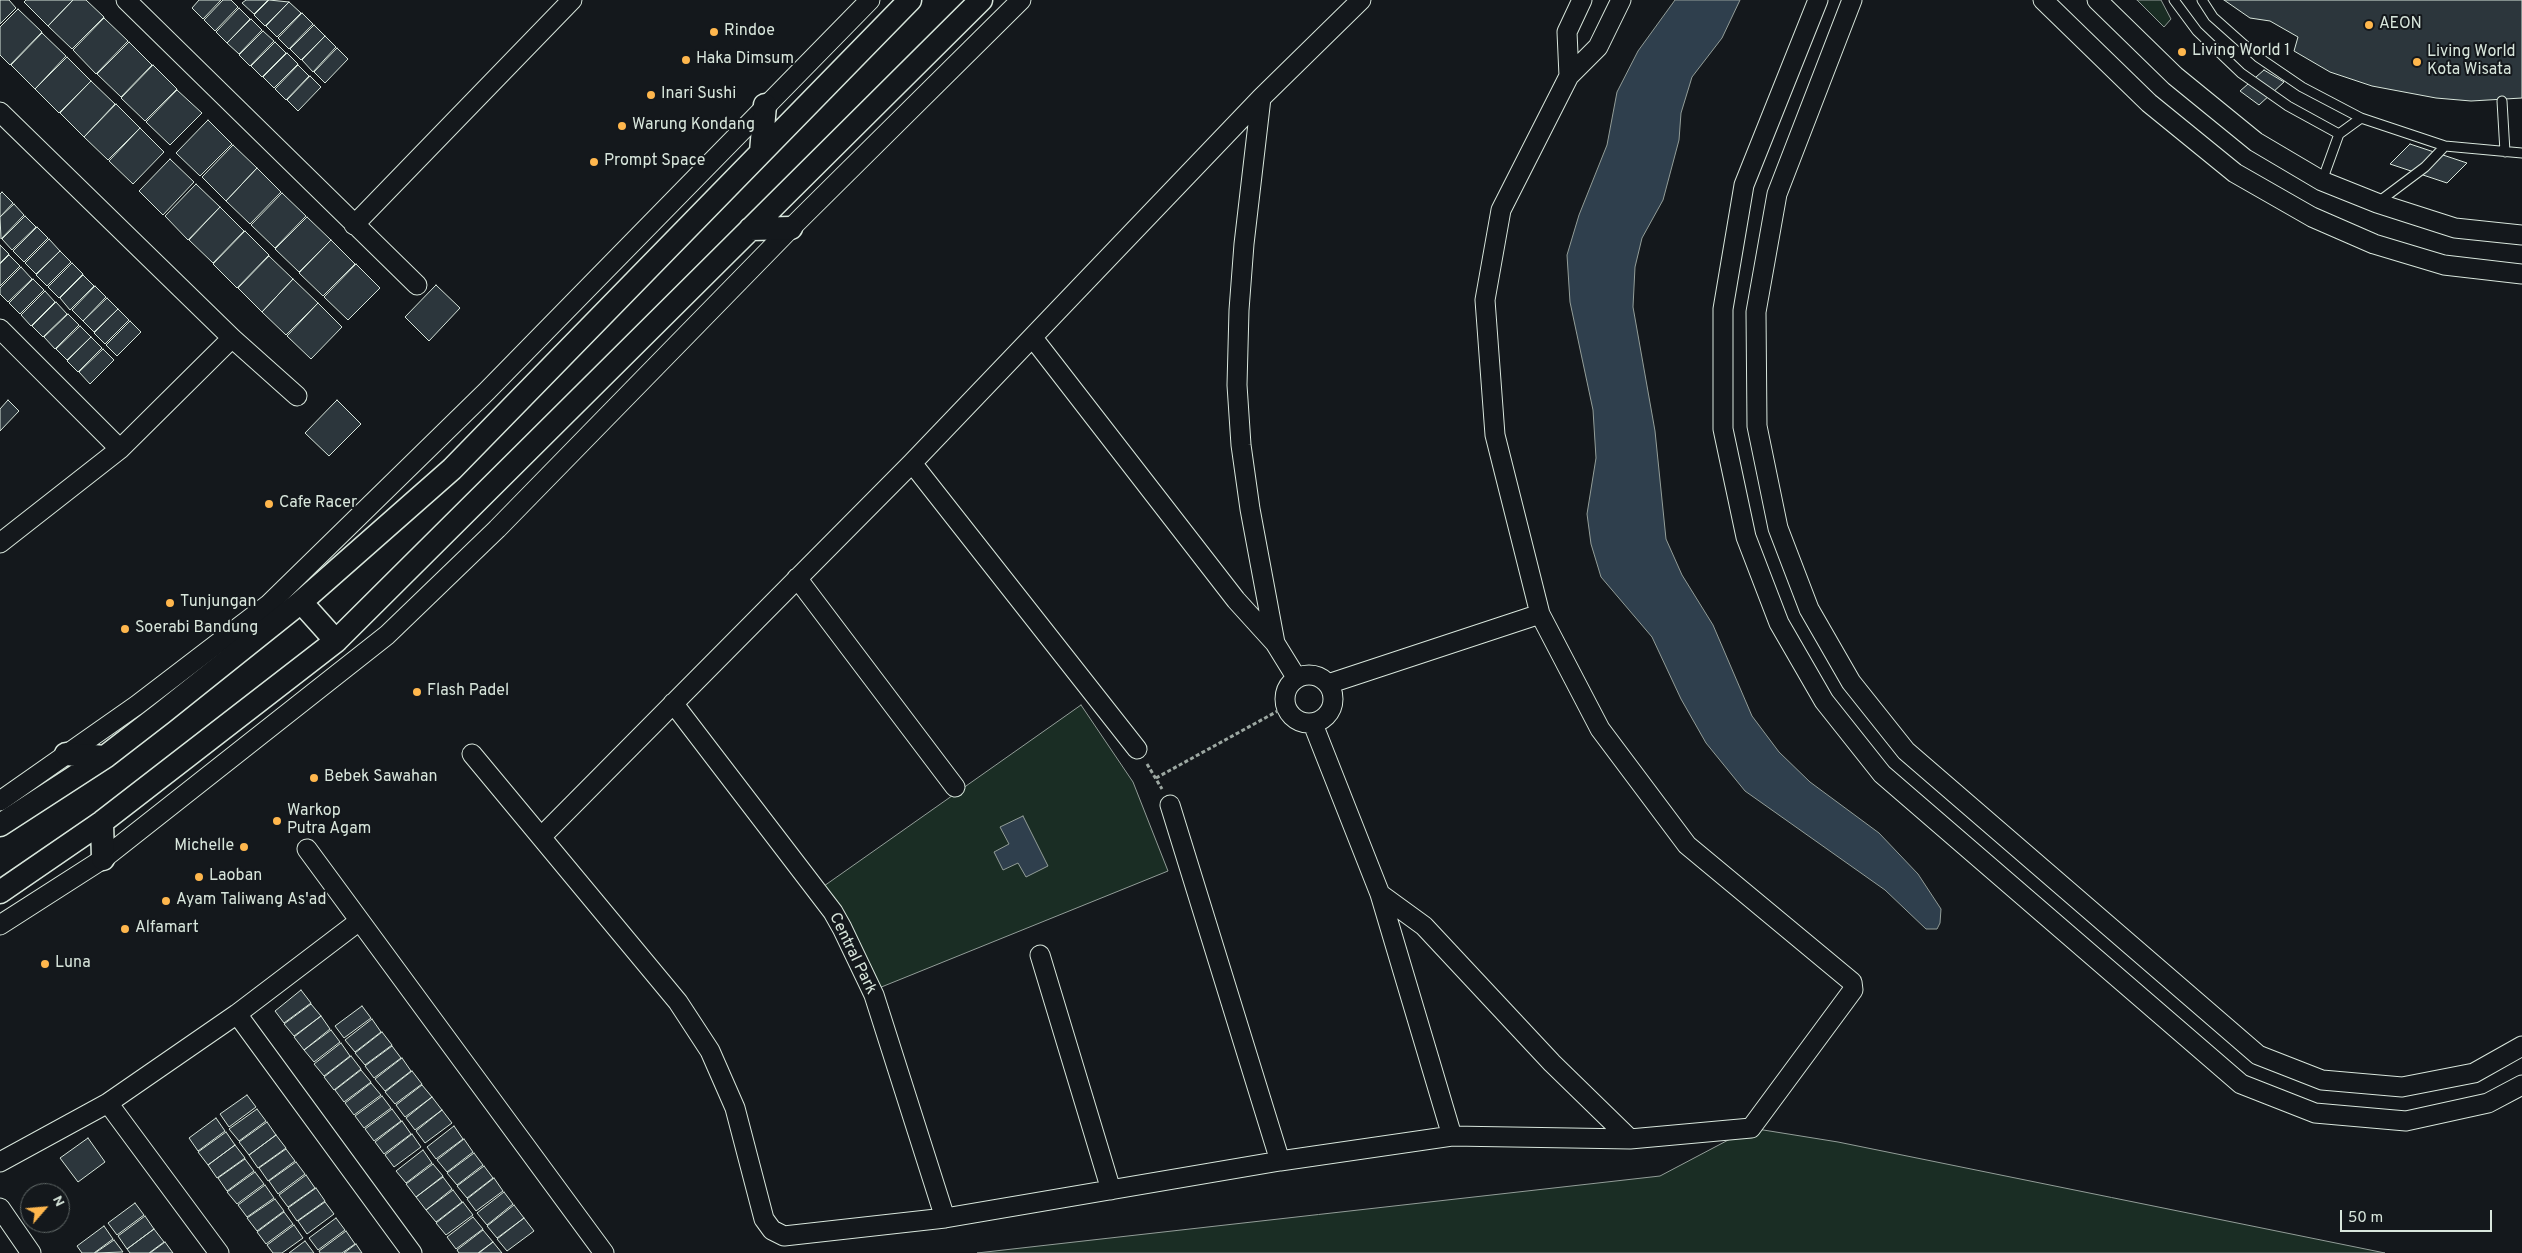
<!DOCTYPE html>
<style>
body{margin:0}
#map{position:relative;width:2522px;height:1253px;overflow:hidden;background:#14181c;font-family:Overpass,sans-serif}
canvas{display:block}
.north{position:absolute;left:20px;top:1183px;width:50px;height:50px;box-sizing:border-box;background:#14181c;border:1px solid #626a69;border-radius:50%;rotate:63deg;font-size:14px;font-weight:700;line-height:20px;text-align:center;color:#d8e6dc}
.north::after{content:'';display:block;margin:auto;width:18px;height:22px;background:#ffb74d;clip-path:polygon(50% 0,100% 100%,50% 72%,0 100%)}
.scale{position:absolute;left:2340px;top:1210px;width:152px;height:22px;box-sizing:border-box;border:2px solid #d8e6dc;border-top:0;padding-left:6px;font-size:15px;line-height:18px;white-space:nowrap;color:#d8e6dc;-webkit-text-stroke:4px #14181c;paint-order:stroke}
</style>
<div id="map">
<canvas width="2522" height="1253"></canvas>
<div class="north">N</div>
<div class="scale">50 m</div>
</div>
<script>
const ctx = document.querySelector('canvas').getContext('2d');
ctx.lineJoin = 'round';
function fill(path, color) {
  ctx.fillStyle = color;
  ctx.fill(path, 'evenodd');
}
function poly(rows) {
  const path = new Path2D();
  for (const r of rows) {
    if (r.length === 3) {
      path.moveTo(r[0] + r[2], r[1]);
      path.arc(r[0], r[1], r[2], 0, 2 * Math.PI);
      continue;
    }
    path.moveTo(r[0], r[1]);
    for (let i = 2; i < r.length; i += 2) path.lineTo(r[i], r[i + 1]);
  }
  return path;
}
function stroke(path, color, width, dash) {
  ctx.strokeStyle = color;
  ctx.lineWidth = width;
  ctx.lineCap = dash ? 'butt' : 'round';
  ctx.setLineDash(dash || []);
  ctx.stroke(path);
}
function write(font, color, halo, rows, align = 'center') {
  ctx.font = font + ' Overpass,sans-serif';
  ctx.lineWidth = 4;
  ctx.setLineDash([]);
  ctx.textBaseline = 'middle';
  ctx.strokeStyle = halo;
  ctx.fillStyle = color;
  for (const [text, x, y, turn = 0] of rows) {
    ctx.save();
    ctx.translate(x, y);
    ctx.rotate((+turn || 0) * Math.PI / 180);
    ctx.textAlign = isNaN(turn) ? turn : align;
    if (halo) ctx.strokeText(text, 0, 0);
    ctx.fillText(text, 0, 0);
    ctx.restore();
  }
}
const green = poly([
 [2137,0,2161,0,2171,19,2164,27,2137,0],
 [1081,705,1133,782,1168,871,874,990,824,886,1081,705],
 [1751,1128,1838,1142,2385,1253,977,1253,1660,1176,1751,1128]
]);
const water = poly([
 [1675,0,1740,0,1722,38,1692,77,1681,113,1679,140,1663,200,1642,238,1635,267,1633,307,1655,431,1666,539,1682,575,1713,625,1752,716,1779,752,1810,782,1879,833,1918,874,1941,909,1940,923,1937,929,1926,929,1885,890,1745,791,1706,743,1681,699,1652,637,1601,577,1591,544,1587,514,1596,458,1593,410,1570,302,1567,255,1579,215,1607,145,1617,92,1638,51,1675,0],
 [1023,816,1048,866,1026,877,1018,863,1003,870,994,852,1009,844,1000,827,1023,816]
]);
const building = poly([
 [0,0,9,0,16,8,0,24,0,0],
 [26,0,73,0,48,26,24,2,26,0],
 [73,0,86,0,104,17,72,49,48,26,73,0],
 [199,0,221,0,203,19,192,8,199,0],
 [223,0,231,0,238,7,215,31,204,20,223,0],
 [246,0,268,0,254,14,242,3,246,0],
 [269,0,289,2,265,26,254,15,269,0],
 [2224,0,2522,0,2522,98,2471,101,2436,98,2372,86,2330,72,2294,51,2298,37,2270,21,2250,18,2224,0],
 [289,2,301,13,277,37,266,26,289,2],
 [239,8,250,19,227,43,216,32,239,8],
 [18,9,42,32,10,65,0,55,0,27,18,9],
 [302,13,313,24,289,49,278,38,302,13],
 [104,18,128,41,96,74,73,50,104,18],
 [251,19,262,30,239,54,227,43,251,19],
 [314,25,325,36,301,60,290,49,314,25],
 [263,31,274,41,250,66,239,55,263,31],
 [42,33,66,56,35,89,11,65,42,33],
 [325,36,336,47,313,72,302,60,325,36],
 [129,42,152,65,121,97,97,74,129,42],
 [275,42,286,53,262,77,251,66,275,42],
 [337,48,348,59,325,83,314,72,337,48],
 [287,53,298,64,274,88,263,77,287,53],
 [67,57,91,81,59,113,35,89,67,57],
 [153,65,177,89,145,121,121,98,153,65],
 [298,65,309,76,286,100,275,89,298,65],
 [2264,70,2284,82,2259,105,2240,91,2264,70],
 [310,76,321,87,298,111,287,100,310,76],
 [91,81,115,104,84,137,60,113,91,81],
 [177,90,202,113,170,145,146,122,177,90],
 [116,104,140,128,108,160,84,137,116,104],
 [208,120,232,144,200,176,176,153,208,120],
 [140,128,164,152,133,184,109,161,140,128],
 [2410,144,2467,163,2447,183,2390,164,2410,144],
 [233,145,257,168,226,201,202,177,233,145],
 [170,159,194,182,163,215,139,191,170,159],
 [257,168,281,192,250,224,226,201,257,168],
 [196,184,220,207,188,240,165,216,196,184],
 [2,192,13,203,0,217,0,194,2,192],
 [282,193,306,216,275,248,251,225,282,193],
 [14,204,24,215,1,239,0,217,14,204],
 [220,207,244,231,213,263,189,240,220,207],
 [25,216,36,227,12,250,2,239,25,216],
 [307,217,331,240,299,272,275,249,307,217],
 [37,227,48,238,24,262,13,251,37,227],
 [245,231,269,255,237,288,213,264,245,231],
 [49,239,60,251,36,274,25,263,49,239],
 [331,240,355,264,323,296,299,273,331,240],
 [0,245,9,254,0,263,0,245],
 [60,251,71,262,47,286,36,275,60,251],
 [9,255,20,266,0,286,0,264,9,255],
 [269,256,293,279,262,312,238,288,269,256],
 [72,263,83,274,59,298,48,287,72,263],
 [356,264,380,288,348,320,324,297,356,264],
 [21,267,32,279,8,302,0,294,0,288,21,267],
 [83,275,94,286,70,310,60,298,83,275],
 [33,279,44,290,20,314,9,303,33,279],
 [293,279,318,303,286,335,262,312,293,279],
 [436,285,460,308,429,341,405,317,436,285],
 [95,286,106,297,83,321,72,310,95,286],
 [45,291,55,302,31,326,21,315,45,291],
 [107,298,118,309,94,332,83,321,107,298],
 [56,302,67,314,43,337,32,326,56,302],
 [318,303,342,327,311,359,287,336,318,303],
 [118,309,129,320,105,344,94,333,118,309],
 [68,314,79,325,55,349,44,337,68,314],
 [130,321,141,332,117,356,106,345,130,321],
 [80,326,91,337,67,360,56,349,80,326],
 [91,337,102,348,78,372,67,361,91,337],
 [103,349,114,360,90,384,79,372,103,349],
 [8,400,19,411,0,431,0,409,8,400],
 [337,400,361,424,329,456,305,433,337,400],
 [301,990,311,1003,284,1023,275,1011,301,990],
 [311,1004,321,1016,294,1036,284,1024,311,1004],
 [362,1006,371,1018,344,1038,335,1026,362,1006],
 [321,1016,330,1029,304,1050,294,1037,321,1016],
 [372,1019,381,1032,355,1052,345,1040,372,1019],
 [331,1030,340,1042,314,1062,304,1050,331,1030],
 [382,1032,392,1045,365,1065,355,1053,382,1032],
 [341,1043,350,1056,324,1076,314,1064,341,1043],
 [392,1046,401,1058,374,1078,365,1066,392,1046],
 [351,1056,361,1069,334,1090,324,1077,351,1056],
 [402,1058,411,1071,385,1091,375,1079,402,1058],
 [361,1070,371,1082,344,1102,335,1090,361,1070],
 [412,1071,422,1084,395,1104,385,1092,412,1071],
 [371,1083,381,1095,354,1115,345,1103,371,1083],
 [422,1085,432,1097,405,1117,396,1105,422,1085],
 [247,1095,256,1107,229,1127,220,1114,247,1095],
 [382,1096,391,1108,364,1128,355,1116,382,1096],
 [432,1097,442,1110,415,1130,406,1118,432,1097],
 [257,1109,266,1121,239,1141,229,1129,257,1109],
 [392,1109,401,1121,374,1141,365,1129,392,1109],
 [442,1110,452,1123,425,1143,416,1131,442,1110],
 [216,1118,225,1131,198,1151,189,1138,216,1118],
 [402,1121,411,1134,384,1154,375,1142,402,1121],
 [267,1122,276,1135,249,1155,239,1142,267,1122],
 [454,1126,463,1139,436,1159,427,1147,454,1126],
 [226,1132,235,1145,208,1165,198,1152,226,1132],
 [412,1134,421,1147,394,1167,385,1155,412,1134],
 [276,1135,286,1148,258,1168,249,1155,276,1135],
 [88,1138,105,1162,78,1182,60,1158,88,1138],
 [464,1139,473,1152,447,1172,437,1160,464,1139],
 [235,1145,245,1158,217,1178,208,1165,235,1145],
 [286,1149,295,1161,268,1181,259,1168,286,1149],
 [423,1150,432,1163,406,1183,396,1171,423,1150],
 [474,1153,483,1165,457,1185,447,1173,474,1153],
 [245,1159,254,1171,227,1191,218,1178,245,1159],
 [296,1162,305,1174,278,1194,269,1181,296,1162],
 [433,1164,443,1176,416,1197,406,1184,433,1164],
 [484,1166,493,1178,467,1198,457,1186,484,1166],
 [255,1172,264,1184,237,1204,227,1192,255,1172],
 [306,1175,315,1188,288,1207,279,1195,306,1175],
 [443,1177,452,1189,426,1210,416,1197,443,1177],
 [494,1178,503,1191,476,1211,467,1199,494,1178],
 [265,1185,274,1198,247,1217,238,1205,265,1185],
 [316,1188,325,1201,297,1221,288,1208,316,1188],
 [453,1190,462,1202,436,1222,426,1210,453,1190],
 [504,1192,513,1204,487,1225,477,1213,504,1192],
 [275,1199,284,1211,257,1231,247,1218,275,1199],
 [325,1202,334,1214,307,1234,298,1221,325,1202],
 [463,1202,473,1215,446,1235,436,1223,463,1202],
 [135,1203,144,1215,117,1235,108,1223,135,1203],
 [514,1205,524,1218,497,1238,487,1226,514,1205],
 [284,1212,293,1224,266,1244,257,1232,284,1212],
 [145,1216,154,1229,127,1249,118,1236,145,1216],
 [473,1217,483,1229,456,1249,447,1237,473,1217],
 [336,1218,345,1230,318,1250,309,1238,336,1218],
 [524,1218,534,1231,507,1251,497,1239,524,1218],
 [294,1225,303,1238,282,1253,273,1253,267,1245,294,1225],
 [104,1226,113,1239,94,1253,82,1253,77,1246,104,1226],
 [154,1229,164,1242,149,1253,130,1253,127,1249,154,1229],
 [483,1230,493,1242,478,1253,459,1253,457,1250,483,1230],
 [346,1231,355,1244,342,1253,320,1253,319,1251,346,1231],
 [114,1240,123,1252,95,1253,114,1240],
 [305,1241,314,1253,289,1253,305,1241],
 [165,1242,173,1253,150,1253,165,1242],
 [493,1242,502,1253,479,1253,493,1242],
 [356,1244,362,1253,344,1253,356,1244]
]);
const path = poly([
 [1147,764,1162,789],
 [1156,778,1285,707]
]);
const service = poly([
 [2174,0,2197,31,2241,73,2288,106,2339,134,2322,181],
 [2202,0,2213,17,2258,57,2302,87,2361,118,2445,146,2522,153],
 [2502,101,2505,152],
 [2339,134,2361,118],
 [2377,203,2425,167,2445,146]
]);
const minor = poly([
 [126,0,417,285],
 [1582,0,1567,32,1569,76,1598,47,1621,0],
 [1818,0,1744,185,1723,309,1723,429,1746,537,1779,623,1824,701,1882,774,2241,1084,2315,1113,2406,1121,2488,1103,2522,1085],
 [1852,0,1777,194,1756,312,1757,426,1778,528,1809,609,1851,682,1906,751,2258,1055,2322,1080,2402,1087,2474,1073,2522,1046],
 [2043,0,2149,103,2235,173,2312,217,2374,244,2444,265,2522,274],
 [2097,0,2175,76,2256,142,2322,181,2377,203,2455,228,2522,235],
 [1261,98,1244,244,1239,310,1237,385,1241,445,1250,509,1275,643],
 [0,112,232,338,297,396],
 [354,225,572,0],
 [0,329,120,449],
 [1033,338,1236,600,1275,643,1296,677],
 [912,463,1137,749],
 [0,543,120,449,232,338],
 [797,578,955,787],
 [1309,699,24],
 [1328,684,1540,614],
 [673,703,833,912,842,928,874,995,945,1218],
 [1313,724,1380,894,1452,1136],
 [472,754,678,1002,710,1051,735,1108,764,1219,772,1230,784,1236,945,1218,1280,1161,1452,1136,1630,1139,1751,1128,1853,990,1852,982,1687,845,1600,729,1540,614,1495,435,1485,300,1501,210,1569,76],
 [0,801,137,705,269,604,487,391,870,0],
 [1170,805,1280,1161],
 [541,837,912,463,1261,98,1361,0],
 [307,849,604,1253],
 [1380,894,1424,926,1552,1063,1630,1139],
 [0,925,103,859,387,635,497,529,791,228,1021,0],
 [1040,955,1111,1190],
 [237,1014,412,1253],
 [108,1103,219,1253],
 [0,1162,108,1103,237,1014,358,922],
 [0,1208,31,1253]
]);
const tertiary = poly([
 [761,152,765,105],
 [750,229,791,228],
 [301,602,336,641],
 [66,754,105,757],
 [102,822,103,859],
 [0,825,105,757,162,713,301,602,452,469,910,0],
 [0,892,102,822,336,641,981,0]
]);
const markers = [
 [2369,25,5,"#ffb74d"],
 [714,32,5,"#ffb74d"],
 [2182,52,5,"#ffb74d"],
 [686,60,5,"#ffb74d"],
 [2417,62,5,"#ffb74d"],
 [651,95,5,"#ffb74d"],
 [622,126,5,"#ffb74d"],
 [594,162,5,"#ffb74d"],
 [269,504,5,"#ffb74d"],
 [170,603,5,"#ffb74d"],
 [125,629,5,"#ffb74d"],
 [417,692,5,"#ffb74d"],
 [314,778,5,"#ffb74d"],
 [277,821,5,"#ffb74d"],
 [244,847,5,"#ffb74d"],
 [199,877,5,"#ffb74d"],
 [166,901,5,"#ffb74d"],
 [125,929,5,"#ffb74d"],
 [45,964,5,"#ffb74d"]
];
const poiNames = [
 ["AEON",2379,25],
 ["Rindoe",724,32],
 ["Living World 1",2192,52],
 ["Living World",2427,53],
 ["Kota Wisata",2427,71],
 ["Haka Dimsum",696,60],
 ["Inari Sushi",661,95],
 ["Warung Kondang",632,126],
 ["Prompt Space",604,162],
 ["Cafe Racer",279,504],
 ["Tunjungan",180,603],
 ["Soerabi Bandung",135,629],
 ["Flash Padel",427,692],
 ["Bebek Sawahan",324,778],
 ["Warkop",287,812],
 ["Putra Agam",287,830],
 ["Michelle",234,847,"right"],
 ["Laoban",209,877],
 ["Ayam Taliwang As'ad",176,901],
 ["Alfamart",135,929],
 ["Luna",55,964]
];
const streetNames = [
 ["Central Park",852,954,64]
];
fill(green, '#1a2d24');
stroke(green, '#939e99', 1);
fill(water, '#2f3f4d');
stroke(water, '#939e99', 1);
fill(building, '#2c363c');
stroke(building, '#d8e6dc', 1);
stroke(service, '#d8e6dc', 11);
stroke(minor, '#d8e6dc', 21);
stroke(tertiary, '#d8e6dc', 25);
stroke(path, '#9da8a2', 3, [4, 2.5]);
stroke(service, '#14181c', 9);
stroke(minor, '#14181c', 19);
stroke(tertiary, '#14181c', 22);
for (const [x, y, r, color] of markers) {
  const dot = new Path2D();
  dot.arc(x, y, r, 0, 2 * Math.PI);
  ctx.fillStyle = color;
  ctx.fill(dot);
  stroke(dot, '#14181c', 2);
}
write('16px', '#d8e6dc', '#14181c', poiNames, 'left');
write('16px', '#d8e6dc', '#14181c', streetNames);
</script>
